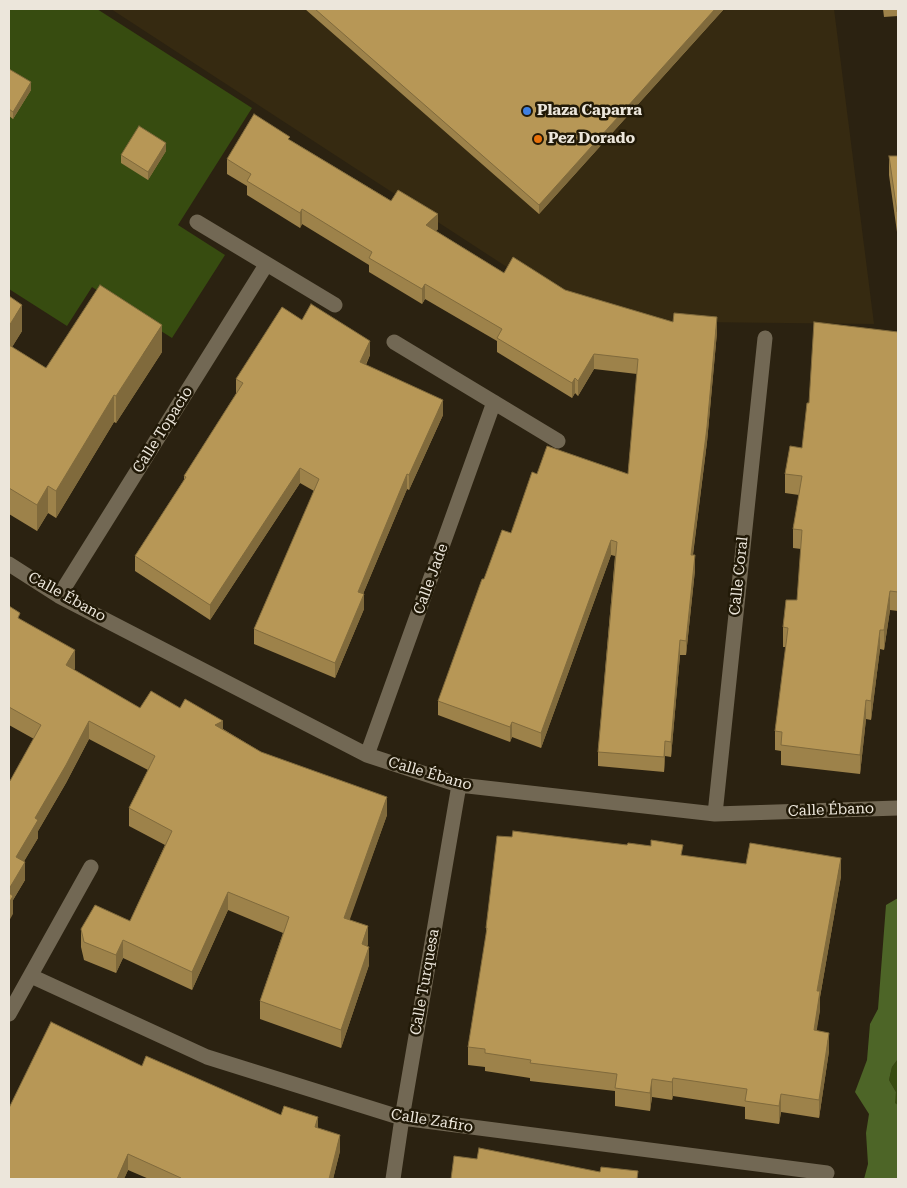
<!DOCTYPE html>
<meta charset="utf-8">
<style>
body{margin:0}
#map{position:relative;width:907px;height:1188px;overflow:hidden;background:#2b2211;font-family:"Roboto Serif",serif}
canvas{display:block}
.frame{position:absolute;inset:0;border:10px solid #ece6db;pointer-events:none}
</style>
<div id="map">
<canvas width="907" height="1188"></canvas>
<div class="frame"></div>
</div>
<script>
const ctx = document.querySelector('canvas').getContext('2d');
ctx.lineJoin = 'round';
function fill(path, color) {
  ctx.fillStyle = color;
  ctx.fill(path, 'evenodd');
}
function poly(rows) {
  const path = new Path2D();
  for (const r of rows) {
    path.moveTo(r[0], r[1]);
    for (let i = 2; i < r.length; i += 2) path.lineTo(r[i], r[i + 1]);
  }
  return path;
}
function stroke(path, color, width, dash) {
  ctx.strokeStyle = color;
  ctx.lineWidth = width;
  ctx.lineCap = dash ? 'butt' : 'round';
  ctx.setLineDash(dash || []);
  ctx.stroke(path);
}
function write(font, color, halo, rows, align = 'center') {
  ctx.font = font + ' "Roboto Serif",serif';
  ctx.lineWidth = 5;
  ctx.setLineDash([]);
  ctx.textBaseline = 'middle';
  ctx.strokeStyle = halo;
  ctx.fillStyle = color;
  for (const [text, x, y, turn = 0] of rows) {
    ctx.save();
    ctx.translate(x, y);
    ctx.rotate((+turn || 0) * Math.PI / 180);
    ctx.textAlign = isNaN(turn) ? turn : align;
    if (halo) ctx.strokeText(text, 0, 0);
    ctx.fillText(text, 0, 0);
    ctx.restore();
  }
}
const built = poly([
 [111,9,834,9,874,324,605,321,562,303]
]);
const green = poly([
 [9,9,97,9,252,108,178,225,225,255,172,338,92,287,67,326,9,289],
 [898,1059,898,1105,894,1103,896,1092,889,1080,892,1067]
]);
const forest = poly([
 [898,898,898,1059,892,1067,889,1080,896,1092,895,1103,898,1105,898,1179,864,1179,868,1164,866,1133,869,1114,855,1092,867,1060,870,1024,878,1009,886,905]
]);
const street = poly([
 [197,222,335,305],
 [394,342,558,441],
 [9,564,59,596,367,755,459,785,715,814,898,808],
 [59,596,266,265],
 [367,755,494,402],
 [715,814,765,338],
 [31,976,207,1057,402,1118,827,1173],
 [9,1014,91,867],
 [393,1179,402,1118,459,785]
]);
const wall = poly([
 [305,9,724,9,539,214],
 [883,9,898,9,898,16,884,17],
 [9,69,31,90,13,119,9,116],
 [290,140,438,229,436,231,504,273,673,322,717,332,707,442,693,555,695,570,686,655,680,655,671,757,665,756,664,772,598,766,598,752,615,556,611,555,541,748,512,737,510,742,438,715,438,701,484,579,511,533,537,474,628,474,637,374,594,369,578,396,575,393,572,398,497,352,497,341,425,299,422,304,369,272,369,265,302,224,300,228,247,195,247,186,227,174,227,159],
 [166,151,148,180,121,163,121,155],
 [889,156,898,156,898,232,897,232,889,175],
 [9,296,22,331,12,347,46,368,162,352,116,423,114,422,56,518,48,513,37,531,9,514],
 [302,320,370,355,366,365,443,415,409,490,407,489,363,594,364,609,335,678,254,644,254,629,314,491,300,483,210,620,135,571,135,556,184,480,184,476,236,394,236,379],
 [898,332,898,611,890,610,884,650,880,649,871,720,866,719,860,774,781,765,781,751,775,750,775,731,786,647,783,647,783,627,797,600,801,549,793,548,793,529,799,495,785,493,785,474,802,448,809,403],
 [9,606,20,620,75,668,74,670,140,708,180,708,223,729,261,752,387,815,349,920,368,944,367,946,369,965,341,1048,260,1019,260,1001,283,933,228,910,192,990,123,958,116,973,84,960,81,947,81,929,130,921,165,845,129,826,129,808,148,770,89,739,66,783,38,831,38,838,24,861,25,880,13,900,13,914,10,781,34,739,9,725],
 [683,856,841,876,820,997,820,1010,816,1031,829,1051,819,1118,781,1112,779,1124,745,1119,745,1107,673,1096,672,1100,652,1097,650,1111,615,1106,615,1091,530,1081,530,1078,485,1071,485,1067,468,1065,468,1047,486,937,486,928],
 [142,1066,318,1128,340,1151,333,1179,149,1179,128,1170,124,1179]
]);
const shadedWall = poly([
 [715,9,724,9,539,214,539,205],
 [31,82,31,90,13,119,13,112],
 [166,143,166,151,148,180,148,172],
 [302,209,302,224,300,228,300,213],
 [438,214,438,229,426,240,426,225],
 [425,284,425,299,422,304,422,289],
 [22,305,22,331,9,352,9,326],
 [717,317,717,332,707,442,691,569,691,555],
 [162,325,162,352,116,423,116,396],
 [370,341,370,355,360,376,360,362],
 [594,354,594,369,578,396,578,381],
 [575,378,575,393,572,398,572,383],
 [114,395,114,422,56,518,56,491],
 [443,400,443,415,409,490,409,475],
 [300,468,300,483,210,620,210,605],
 [407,474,407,489,358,606,358,592],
 [48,486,48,513,37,531,37,505],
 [611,540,611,555,541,748,541,733],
 [695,555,695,570,686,655,686,641],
 [890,591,890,610,884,650,884,630],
 [364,594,364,609,335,678,335,663],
 [880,630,880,649,871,720,871,701],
 [680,640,680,655,671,757,671,742],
 [75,650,75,668,66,683,66,665],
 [866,700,866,719,860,774,860,755],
 [89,721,89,739,66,783,38,831,38,838,16,875,16,857,35,818],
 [223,721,223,739,215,725],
 [512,722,512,737,510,742,510,727],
 [665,741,665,756,664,772,664,757],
 [387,797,387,815,344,936,344,918],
 [841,858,841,876,820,997,820,1010,814,1048,814,1030,817,991],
 [25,862,25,880,13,900,13,914,9,921,9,889],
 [228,892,228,910,192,990,192,972],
 [368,926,368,944,362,962,362,944],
 [123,940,123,958,116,973,116,955],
 [369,947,369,965,341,1048,341,1030],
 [829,1033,829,1051,819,1118,819,1100],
 [673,1078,673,1096,672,1100,672,1082],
 [652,1079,652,1097,650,1111,650,1093],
 [781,1094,781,1112,779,1124,779,1106],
 [318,1117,318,1133,315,1127],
 [340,1135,340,1151,333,1179,329,1179],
 [128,1154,128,1170,124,1179,117,1179]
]);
const building = poly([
 [315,9,715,9,539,205,315,9],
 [9,69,31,82,13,112,9,109,9,69],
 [254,114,290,137,288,139,391,201,398,190,438,214,426,225,504,273,513,257,565,290,673,322,674,313,717,317,707,427,691,555,695,555,686,641,680,640,671,742,665,741,664,757,598,752,617,542,611,540,541,733,512,722,510,727,438,701,482,579,484,579,502,530,511,533,532,472,537,474,547,446,628,474,638,359,594,354,578,381,575,378,572,383,497,338,502,329,425,284,422,289,369,258,372,252,302,209,300,213,247,181,251,174,227,159,254,114],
 [139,126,166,143,148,172,121,155,139,126],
 [889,156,898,156,898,212,897,212,889,156],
 [100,285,162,325,116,396,114,395,56,491,48,486,37,505,9,488,9,345,46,368,100,285],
 [9,296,22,305,9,326,9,296],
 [311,304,370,341,360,362,443,400,409,475,407,474,358,592,364,594,335,663,254,629,319,479,300,468,210,605,135,556,186,477,184,476,243,383,236,379,282,307,302,320,311,304],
 [814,322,898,332,898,592,890,591,884,630,880,630,871,701,866,700,860,755,781,745,782,732,775,731,788,628,783,627,786,600,797,600,802,530,793,529,802,476,785,474,790,446,802,448,807,403,809,403,814,322],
 [9,606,20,613,18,618,75,650,66,665,140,708,151,691,180,708,185,699,223,721,215,725,261,752,387,797,344,918,368,926,362,944,369,947,341,1030,260,1001,289,917,228,892,192,972,123,940,116,955,84,942,81,929,95,905,130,921,172,831,129,808,155,756,89,721,66,765,35,818,38,820,16,857,25,862,9,889,9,780,10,781,41,725,9,707,9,606],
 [513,831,627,845,628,843,651,846,651,840,683,845,681,855,746,864,750,843,841,858,817,991,820,991,814,1030,829,1033,819,1100,781,1094,779,1106,745,1101,747,1089,673,1078,672,1082,652,1079,650,1093,615,1088,617,1074,530,1063,531,1060,485,1053,485,1049,468,1047,487,928,486,928,497,836,512,837,513,831],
 [9,893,13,896,9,903,9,893],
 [51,1022,142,1066,146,1056,281,1115,284,1106,318,1117,315,1127,340,1135,329,1179,180,1179,181,1178,128,1154,117,1179,9,1179,9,1108,51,1022],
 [479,1148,600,1172,601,1167,638,1171,637,1179,451,1179,454,1156,477,1159,479,1148]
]);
const markers = [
 [527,111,5,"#3f7fe0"],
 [538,139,5,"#e8710a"]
];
const poiNames = [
 ["Plaza Caparra",537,111],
 ["Pez Dorado",548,139]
];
const streetNames = [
 ["Calle Topacio",163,430,-58],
 ["Calle Coral",739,576,-84],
 ["Calle Jade",431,579,-70],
 ["Calle Ébano",67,597,29],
 ["Calle Ébano",430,774,16],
 ["Calle Ébano",831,810,-2],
 ["Calle Turquesa",425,982,-80],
 ["Calle Zafiro",432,1121,9]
];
fill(built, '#362a11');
fill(green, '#374c10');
fill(forest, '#4d6527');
stroke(street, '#726854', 15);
fill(wall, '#9d824a');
fill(shadedWall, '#806a3c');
fill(building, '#b79756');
stroke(building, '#806a3c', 1);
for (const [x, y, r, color] of markers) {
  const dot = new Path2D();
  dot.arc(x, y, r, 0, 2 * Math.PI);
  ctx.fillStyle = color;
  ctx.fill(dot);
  stroke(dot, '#211907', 2);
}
write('bold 15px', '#ece6db', '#211907', poiNames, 'left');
write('15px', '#ece6db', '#211907', streetNames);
</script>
